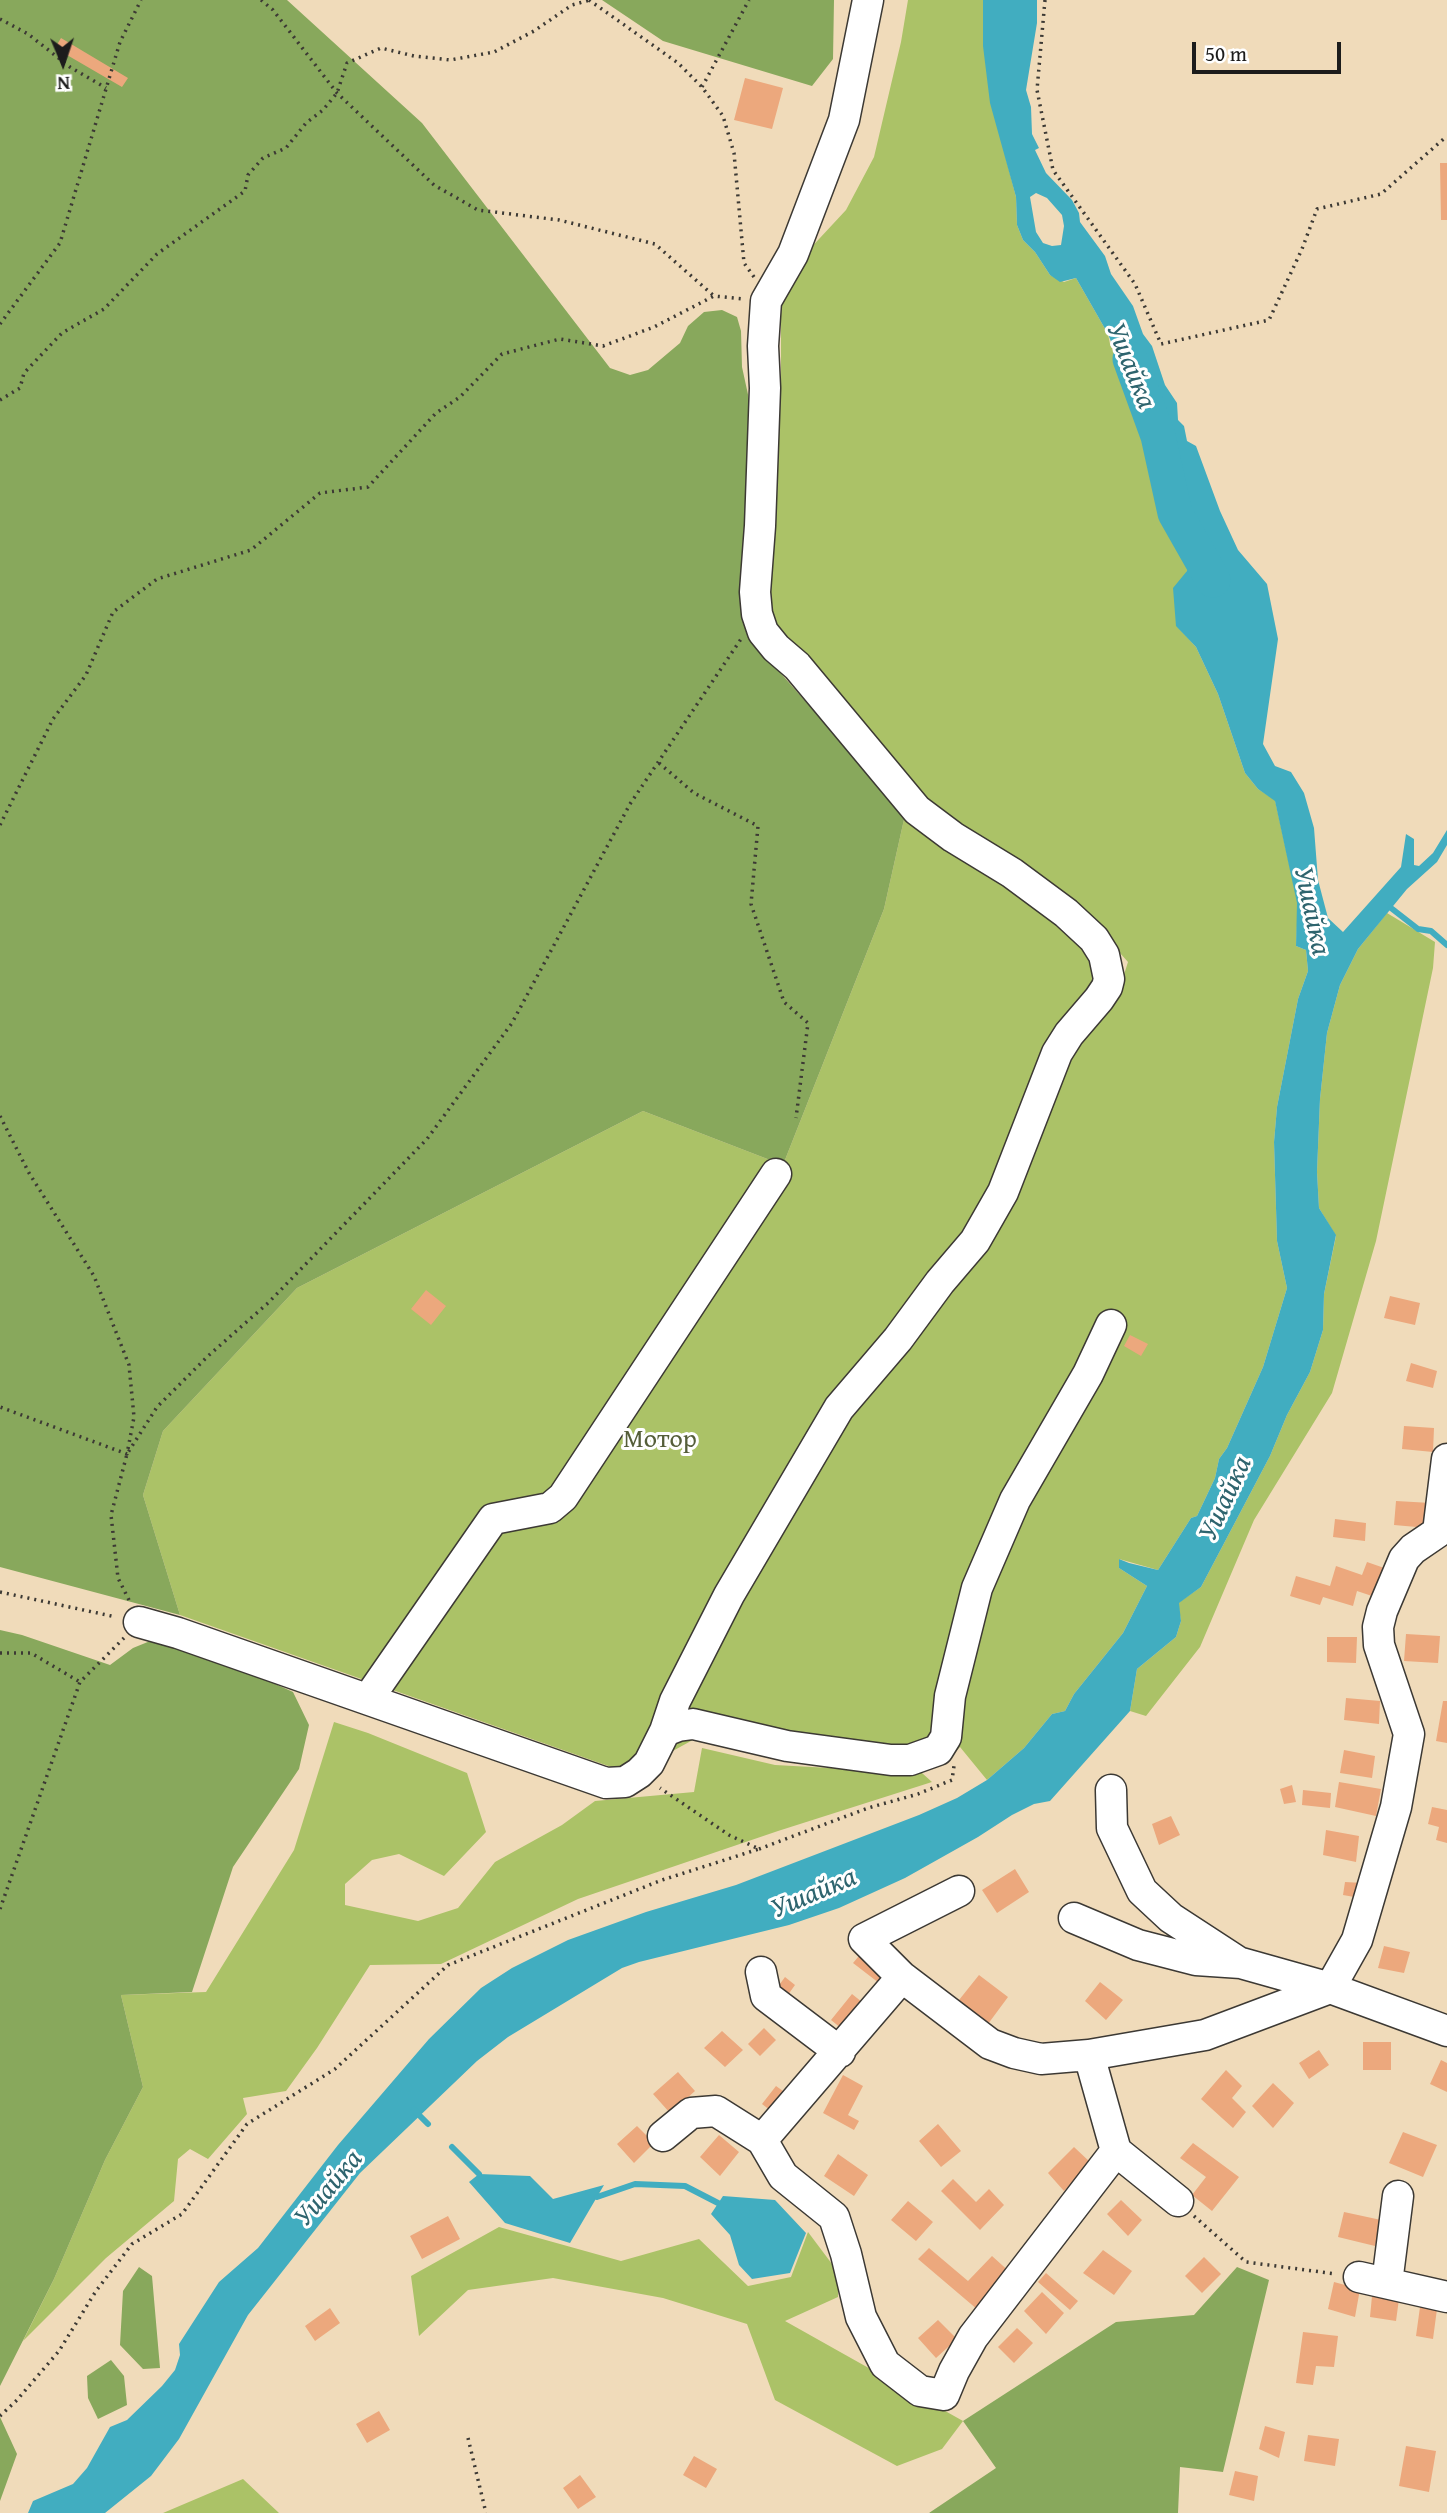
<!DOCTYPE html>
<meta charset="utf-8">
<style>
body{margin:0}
#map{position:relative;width:1447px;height:2513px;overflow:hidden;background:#f0dbba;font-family:"Gentium Book Plus",serif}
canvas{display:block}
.north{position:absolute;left:28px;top:28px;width:70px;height:70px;-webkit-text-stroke:5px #fff;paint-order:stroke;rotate:178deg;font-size:19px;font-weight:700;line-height:28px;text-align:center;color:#1c1c1c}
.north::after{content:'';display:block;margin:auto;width:24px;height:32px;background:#1c1c1c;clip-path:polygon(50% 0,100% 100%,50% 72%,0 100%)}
.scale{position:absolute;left:1192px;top:42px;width:149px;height:32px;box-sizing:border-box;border:4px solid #1c1c1c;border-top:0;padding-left:9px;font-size:21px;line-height:24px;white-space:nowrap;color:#1c1c1c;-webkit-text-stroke:5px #fff;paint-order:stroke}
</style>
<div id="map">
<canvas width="1447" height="2513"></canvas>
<div class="north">N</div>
<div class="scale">50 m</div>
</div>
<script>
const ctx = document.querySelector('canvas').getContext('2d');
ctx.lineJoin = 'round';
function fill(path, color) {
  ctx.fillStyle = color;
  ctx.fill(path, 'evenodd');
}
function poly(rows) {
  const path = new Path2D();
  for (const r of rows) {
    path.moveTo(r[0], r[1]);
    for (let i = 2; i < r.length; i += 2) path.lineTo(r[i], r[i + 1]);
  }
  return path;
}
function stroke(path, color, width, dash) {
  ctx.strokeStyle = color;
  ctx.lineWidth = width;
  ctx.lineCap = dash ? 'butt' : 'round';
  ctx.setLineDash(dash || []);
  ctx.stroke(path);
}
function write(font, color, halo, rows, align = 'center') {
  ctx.font = font + ' "Gentium Book Plus",serif';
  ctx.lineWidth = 6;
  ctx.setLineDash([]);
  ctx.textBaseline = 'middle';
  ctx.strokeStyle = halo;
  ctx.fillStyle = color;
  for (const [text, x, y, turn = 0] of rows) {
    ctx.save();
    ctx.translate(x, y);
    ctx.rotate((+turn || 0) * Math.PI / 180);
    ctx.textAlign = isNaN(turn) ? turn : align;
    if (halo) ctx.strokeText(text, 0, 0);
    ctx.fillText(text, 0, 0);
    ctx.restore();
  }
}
const green = poly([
 [908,0,986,0,1005,155,1016,197,1017,225,1023,240,1035,252,1050,275,1064,282,1076,278,1108,334,1110,344,1121,367,1126,371,1127,379,1140,400,1152,408,1149,419,1157,428,1166,451,1164,458,1172,482,1192,522,1187,571,1176,625,1196,647,1218,694,1245,773,1258,789,1275,800,1298,904,1296,946,1306,950,1308,971,1298,999,1277,1107,1274,1142,1277,1241,1287,1288,1263,1367,1227,1448,1219,1459,1215,1478,1197,1516,1191,1518,1158,1570,1119,1559,1119,1568,1147,1586,1123,1633,1074,1694,1065,1711,1052,1714,1024,1748,987,1780,960,1747,944,1765,895,1766,700,1736,631,1774,180,1615,143,1495,163,1431,297,1288,643,1111,783,1165,884,909,905,815,1062,916,1120,987,1128,962,1103,934,922,803,772,623,769,535,781,386,781,307,806,253,846,210,874,157,901,42],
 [1387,913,1435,942,1433,968,1376,1241,1332,1393,1254,1520,1200,1647,1146,1716,1130,1711,1137,1669,1176,1637,1181,1621,1178,1603,1201,1587,1270,1456,1287,1415,1310,1372,1323,1330,1324,1294,1336,1236,1319,1208,1317,1172,1320,1099,1327,1033,1340,985,1358,949],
 [334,1722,368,1733,467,1773,486,1832,444,1876,399,1854,372,1860,345,1884,345,1905,418,1921,458,1908,495,1862,562,1825,595,1801,694,1792,702,1748,775,1765,922,1773,932,1782,778,1831,578,1899,441,1964,370,1965,317,2048,286,2091,243,2098,247,2114,208,2159,190,2149,178,2159,174,2201,106,2258,23,2341,54,2279,105,2160,143,2087,121,1995,206,1992,294,1850],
 [499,2227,621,2261,699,2239,748,2286,791,2277,808,2232,838,2272,838,2297,785,2321,963,2421,942,2449,897,2466,775,2400,747,2324,663,2298,553,2278,468,2290,419,2336,411,2276],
 [243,2479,279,2513,163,2513]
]);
const forest = poly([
 [0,0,287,0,422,123,610,368,630,375,648,370,680,343,688,326,704,312,722,310,737,317,741,331,742,367,754,422,749,637,905,815,884,909,783,1165,643,1111,297,1288,163,1431,143,1495,180,1615,0,1567],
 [602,0,834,0,833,59,812,86,663,41],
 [0,1630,22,1635,110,1665,133,1648,160,1637,196,1648,293,1692,309,1725,299,1769,233,1867,192,1992,121,1995,143,2087,105,2160,54,2279,0,2386],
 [139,2267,152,2276,160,2368,143,2369,120,2345,123,2291],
 [1237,2267,1269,2280,1223,2472,1180,2467,1178,2513,929,2513,996,2468,963,2421,1116,2322,1194,2315],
 [111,2360,124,2376,127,2405,98,2419,88,2398,87,2376],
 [0,2417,17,2454,0,2501]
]);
const water = poly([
 [983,0,1037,0,1037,23,1026,90,1031,107,1032,134,1039,148,1035,150,1046,173,1072,200,1079,213,1080,222,1105,256,1111,274,1133,306,1143,334,1152,346,1165,385,1177,403,1178,420,1184,426,1187,441,1196,446,1220,511,1238,550,1267,584,1278,639,1263,744,1275,766,1291,772,1304,793,1314,828,1318,880,1328,918,1343,932,1401,867,1406,834,1414,839,1414,865,1419,866,1433,853,1447,830,1447,845,1437,862,1407,889,1358,949,1340,985,1327,1033,1320,1099,1317,1172,1319,1208,1336,1235,1324,1294,1323,1330,1310,1372,1287,1415,1270,1456,1201,1587,1179,1603,1181,1621,1176,1637,1137,1669,1130,1711,1050,1801,1034,1804,1012,1815,978,1837,905,1878,839,1908,789,1925,639,1962,622,1968,508,2037,477,2061,360,2173,248,2315,179,2439,151,2476,105,2513,28,2513,33,2501,73,2484,87,2468,110,2427,127,2420,162,2386,175,2370,180,2355,179,2344,219,2282,258,2248,338,2145,429,2039,481,1988,512,1968,568,1940,646,1912,736,1885,919,1815,957,1798,987,1780,1024,1748,1052,1714,1065,1711,1074,1694,1123,1633,1147,1586,1119,1568,1119,1559,1129,1563,1158,1570,1191,1518,1197,1516,1215,1478,1219,1459,1227,1448,1263,1367,1287,1288,1277,1241,1274,1142,1277,1107,1298,999,1308,971,1306,950,1296,946,1297,903,1275,801,1258,789,1245,773,1218,694,1196,647,1176,626,1173,588,1187,571,1192,522,1172,482,1164,458,1166,451,1157,428,1149,419,1152,408,1140,400,1127,379,1126,371,1121,367,1108,334,1076,278,1060,282,1050,275,1035,252,1023,240,1017,225,1016,197,990,103,983,46],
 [1036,193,1047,198,1062,215,1064,226,1061,245,1052,246,1043,243,1036,232,1030,197],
 [479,2174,530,2176,553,2199,604,2185,570,2243,505,2223,469,2182],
 [723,2196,775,2200,806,2233,790,2273,752,2279,739,2265,730,2235,711,2214]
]);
const stream = poly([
 [1391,908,1418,929,1431,931,1447,945],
 [414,2110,428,2124],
 [452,2147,479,2174],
 [597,2197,635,2184,685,2186,718,2203]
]);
const river = poly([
 [1130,359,1158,436,1175,513,1213,580]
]);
const building = poly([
 [61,38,128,78,122,87,55,48],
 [745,78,783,88,772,129,734,120],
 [1440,163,1447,163,1447,220,1441,220],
 [426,1290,446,1306,431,1325,411,1309],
 [1390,1296,1420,1303,1415,1325,1384,1318],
 [1130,1335,1148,1344,1141,1356,1124,1346],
 [1411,1363,1437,1371,1433,1388,1406,1381],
 [1404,1426,1434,1428,1433,1452,1402,1449],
 [1396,1501,1431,1503,1428,1528,1394,1525],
 [1335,1519,1366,1523,1365,1541,1333,1537],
 [1367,1562,1390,1570,1381,1599,1357,1591,1353,1606,1323,1597,1320,1605,1290,1596,1296,1576,1330,1586,1336,1566,1362,1575],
 [1406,1634,1440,1636,1438,1663,1404,1661],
 [1327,1637,1357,1637,1356,1663,1327,1662],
 [1346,1698,1380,1701,1379,1724,1344,1720],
 [1443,1701,1447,1701,1447,1743,1436,1741],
 [1344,1750,1375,1756,1372,1778,1340,1773],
 [1339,1782,1381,1789,1376,1816,1335,1807],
 [1292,1785,1296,1802,1284,1804,1280,1789],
 [1303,1790,1331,1793,1330,1808,1302,1805],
 [1432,1807,1447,1810,1447,1843,1436,1840,1439,1827,1428,1824],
 [1171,1816,1180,1835,1159,1845,1152,1824],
 [1326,1830,1359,1836,1356,1862,1323,1855],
 [1015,1869,1029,1892,997,1913,982,1890],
 [1345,1882,1363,1883,1360,1898,1343,1895],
 [1384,1946,1410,1952,1404,1973,1378,1968],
 [864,1950,889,1970,879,1983,853,1963],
 [979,1975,1008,1997,988,2024,959,2000],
 [785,1977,795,1985,785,1999,774,1992],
 [1100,1982,1123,2000,1106,2020,1085,2001],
 [852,1994,867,2006,846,2032,831,2020],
 [764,2028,776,2040,760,2056,748,2044],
 [722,2031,743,2050,725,2067,704,2048],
 [1363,2042,1391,2042,1391,2070,1363,2070],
 [1319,2050,1329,2065,1309,2079,1299,2063],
 [1441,2060,1447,2063,1447,2092,1430,2084],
 [1226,2070,1242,2086,1232,2098,1246,2112,1233,2128,1201,2099],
 [678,2072,695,2091,670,2113,653,2094],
 [843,2075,863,2086,848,2115,859,2121,854,2130,823,2113],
 [1273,2083,1294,2103,1273,2128,1252,2106],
 [776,2086,790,2096,775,2114,762,2104],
 [938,2124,961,2151,941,2167,919,2141],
 [637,2126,654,2143,634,2163,617,2144],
 [1403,2132,1437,2145,1423,2177,1389,2163],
 [719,2135,739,2152,720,2176,700,2157],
 [1193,2143,1239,2177,1212,2211,1192,2195,1206,2177,1180,2158],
 [1074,2147,1091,2163,1064,2191,1048,2173],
 [838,2154,868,2175,854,2196,824,2176],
 [953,2179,976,2202,989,2189,1004,2205,980,2230,941,2191],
 [1121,2200,1142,2220,1128,2236,1107,2214],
 [908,2201,933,2222,916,2241,891,2220],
 [1344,2212,1381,2220,1375,2246,1338,2237],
 [448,2216,460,2239,422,2259,410,2236],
 [929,2248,968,2281,992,2256,1012,2274,978,2310,918,2259],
 [1103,2250,1132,2271,1114,2295,1083,2273],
 [1204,2257,1221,2274,1202,2293,1185,2276],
 [1046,2273,1078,2301,1070,2310,1038,2282],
 [1334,2282,1360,2289,1355,2317,1328,2309],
 [1042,2292,1064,2313,1046,2334,1024,2311],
 [1372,2296,1399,2299,1396,2321,1370,2317],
 [1420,2307,1437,2309,1433,2339,1416,2336],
 [330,2308,340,2323,315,2341,305,2326],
 [938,2320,957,2339,936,2358,918,2338],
 [1017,2328,1033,2343,1014,2363,998,2347],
 [1303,2332,1338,2336,1334,2367,1316,2366,1313,2385,1296,2383],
 [379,2411,390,2430,367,2443,356,2424],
 [1265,2426,1285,2432,1279,2458,1259,2449],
 [1308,2435,1339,2439,1335,2466,1304,2461],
 [1406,2446,1436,2451,1429,2492,1399,2486],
 [694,2456,717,2469,706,2488,683,2475],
 [1235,2471,1258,2476,1254,2501,1229,2495],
 [580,2475,596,2497,578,2509,563,2488]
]);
const path = poly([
 [261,0,273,10,337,93,434,185,478,210,559,220,655,244,714,296],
 [589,0,678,63,702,87,723,116,734,153,744,263,754,277],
 [1045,0,1037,90,1053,170,1135,284,1161,344,1269,320,1302,249,1317,209,1381,194,1447,136],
 [0,19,28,34,70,67,106,88],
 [702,87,749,0],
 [0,324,60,243,120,42,141,0],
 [0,400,20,388,24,373,62,333,104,309,157,254,245,191,248,175,263,158,286,148,306,123,323,110,337,93,347,63,381,48,414,56,450,60,494,52,534,31,572,5,590,0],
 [659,763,694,793,758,826,751,904,784,1002,808,1023,796,1118],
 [0,825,53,719,86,675,113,612,157,579,251,550,320,493,368,487,436,413,460,397,502,354,560,339,603,346,654,327,714,296,743,299],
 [0,1116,29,1173,94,1276,129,1365,134,1417,127,1454,0,1407],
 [0,1592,116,1617],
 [129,1600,118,1578,111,1515,127,1454,157,1407,208,1356,268,1303,427,1139,512,1023,630,804,741,639],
 [0,1653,31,1653,80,1682],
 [759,1849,868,1808,918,1794,952,1780,954,1766],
 [0,1909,80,1682,124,1638],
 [1194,2216,1246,2262,1336,2274],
 [0,2416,17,2400,59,2351,96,2291,132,2244,182,2214,247,2124,335,2069,448,1965,662,1880,759,1849,729,1835,660,1788],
 [468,2438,486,2513]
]);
const minor = poly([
 [139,1622,178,1633,606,1783,625,1782,639,1773,649,1763,665,1731,675,1701,729,1595,839,1408,898,1339,940,1282,975,1241,1003,1192,1057,1053,1069,1034,1099,999,1107,987,1109,979,1104,955,1094,939,1066,913,1012,873,953,837,917,810,797,666,776,648,763,632,757,614,755,592,760,526,765,388,763,346,766,301,793,254,844,120,868,0],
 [368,1699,493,1519,550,1508,563,1497,776,1174],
 [665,1731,678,1726,693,1724,787,1746,891,1760,910,1760,938,1750,946,1737,950,1696,977,1588,1015,1500,1088,1374,1111,1325],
 [1111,1790,1112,1828,1142,1891,1171,1918,1240,1963],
 [959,1891,864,1939,902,1977,990,2044,1014,2053,1041,2059,1089,2055,1116,2151,1178,2201],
 [1074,1918,1138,1945,1196,1960,1241,1963,1330,1988,1357,1940,1396,1807,1409,1734,1379,1645,1378,1627,1382,1611,1404,1559,1413,1549,1438,1532,1447,1459],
 [761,1972,766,1996,840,2052],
 [1089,2055,1205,2035,1330,1988,1447,2031],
 [663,2136,691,2113,716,2111,762,2140,902,1977],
 [762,2140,783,2176,834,2217,846,2254,861,2317,885,2364,920,2391,944,2395,954,2371,973,2337,1116,2151],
 [1359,2277,1447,2297],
 [1387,2283,1398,2196]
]);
const parkNames = [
 ["Мотор",660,1440]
];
const waterNames = [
 ["Ушайка",1130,366,68],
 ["Ушайка",1311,911,78],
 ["Ушайка",1226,1499,-65],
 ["Ушайка",814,1894,-23],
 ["Ушайка",329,2189,-50]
];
fill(green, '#abc267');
fill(forest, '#88a85c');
fill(water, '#41adc0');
stroke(stream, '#41adc0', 6);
stroke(river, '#41adc0', 35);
fill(building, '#eca87d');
stroke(minor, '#3c3934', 33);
stroke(path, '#3c3934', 3.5, [2, 5]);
stroke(minor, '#fff', 30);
write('26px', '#555e3a', '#fff', parkNames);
write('italic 28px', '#2e646e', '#fff', waterNames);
</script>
